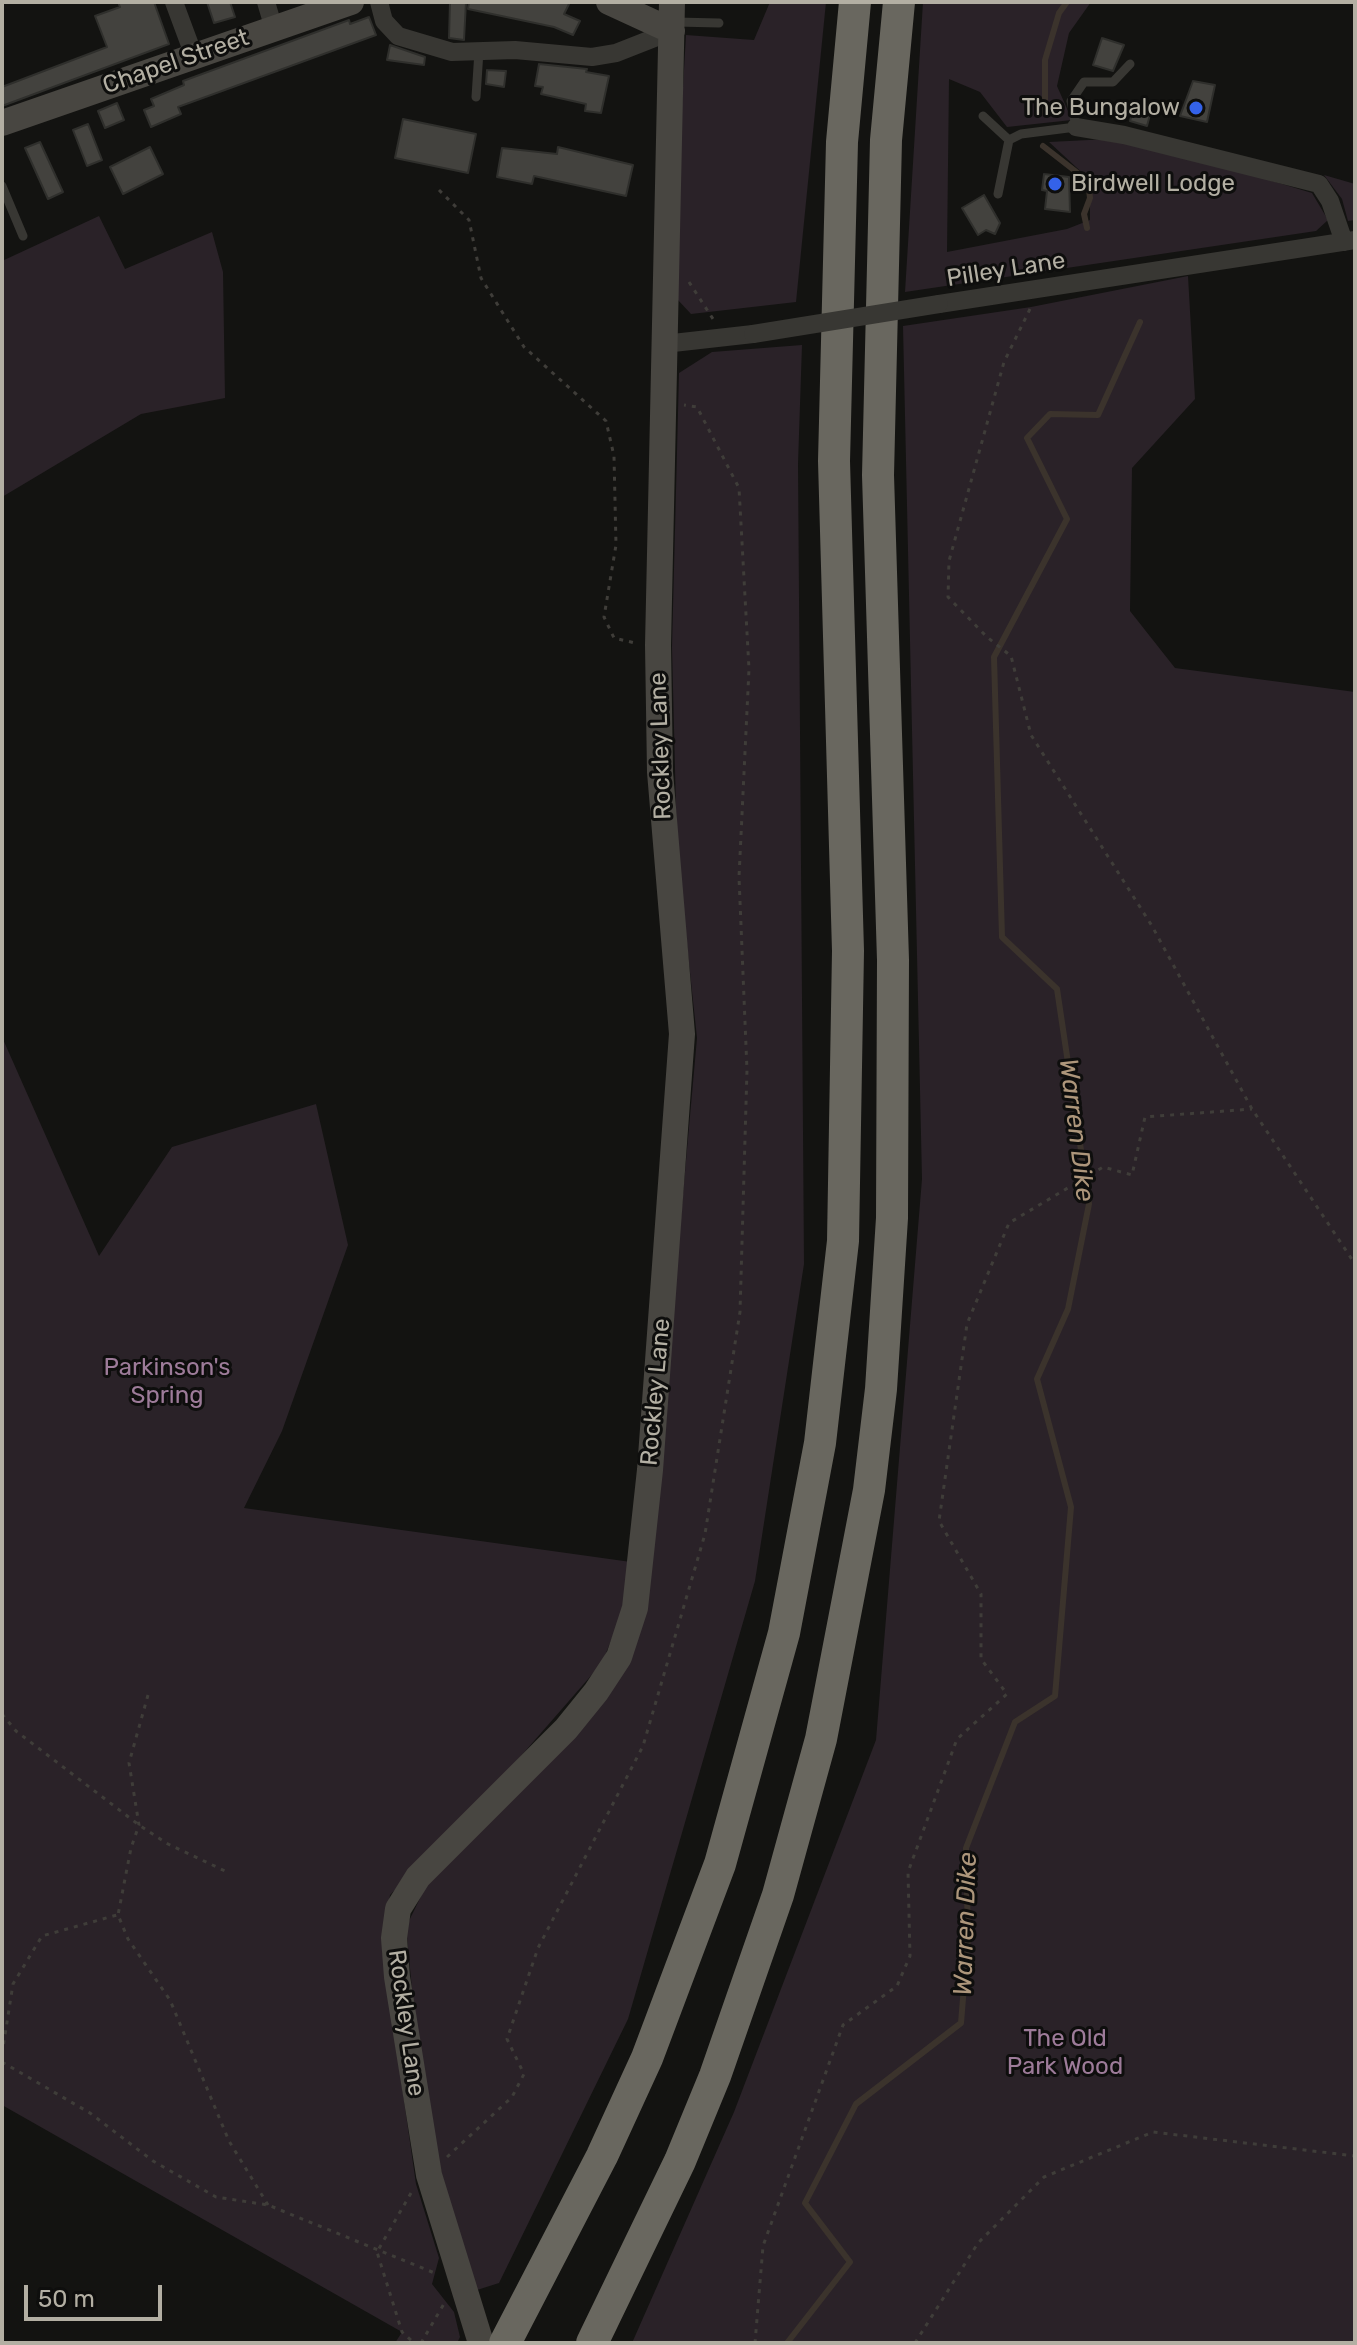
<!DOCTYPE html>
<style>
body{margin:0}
#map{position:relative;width:1357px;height:2345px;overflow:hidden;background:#131311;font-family:Rubik,sans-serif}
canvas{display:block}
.frame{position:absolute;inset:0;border:4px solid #b3afa3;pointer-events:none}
.scale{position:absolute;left:24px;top:2285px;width:138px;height:36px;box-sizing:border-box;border:4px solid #b3afa3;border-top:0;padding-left:10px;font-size:24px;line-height:28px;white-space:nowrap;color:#b3afa3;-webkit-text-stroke:6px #0e0e0d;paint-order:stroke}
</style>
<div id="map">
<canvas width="1357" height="2345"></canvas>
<div class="frame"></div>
<div class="scale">50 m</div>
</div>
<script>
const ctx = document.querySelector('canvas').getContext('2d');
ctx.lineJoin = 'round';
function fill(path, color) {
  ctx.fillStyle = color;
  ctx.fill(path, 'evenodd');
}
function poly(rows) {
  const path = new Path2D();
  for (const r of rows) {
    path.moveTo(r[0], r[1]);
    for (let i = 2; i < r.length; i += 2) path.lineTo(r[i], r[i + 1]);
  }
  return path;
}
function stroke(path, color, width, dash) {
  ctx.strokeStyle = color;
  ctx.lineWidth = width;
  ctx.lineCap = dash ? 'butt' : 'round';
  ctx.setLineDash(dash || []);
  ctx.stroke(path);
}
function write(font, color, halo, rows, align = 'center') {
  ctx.font = font + ' Rubik,sans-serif';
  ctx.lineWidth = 6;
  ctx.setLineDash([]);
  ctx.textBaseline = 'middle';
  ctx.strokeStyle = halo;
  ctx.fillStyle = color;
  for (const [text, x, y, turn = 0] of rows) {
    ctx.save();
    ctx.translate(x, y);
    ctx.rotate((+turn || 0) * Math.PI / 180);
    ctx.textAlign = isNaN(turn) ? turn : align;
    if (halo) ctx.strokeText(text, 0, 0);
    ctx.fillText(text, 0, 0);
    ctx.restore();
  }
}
const green = poly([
 [770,2,826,2,796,302,691,314,677,299,678,174,686,35,754,40],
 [923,2,1091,2,1069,33,1057,86,1072,120,1007,127,980,92,949,79,947,252,1067,229,1090,220,1090,180,1049,142,1109,139,1229,168,1312,193,1328,220,1316,231,905,292],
 [1324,175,1355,184,1355,220,1348,221,1342,199],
 [99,216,125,269,212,232,223,272,225,398,141,414,2,497,2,261],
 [1188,276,1195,399,1132,468,1130,611,1175,668,1355,692,1355,2343,632,2343,734,2112,876,1740,922,1179,903,326,1031,307],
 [802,345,798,464,804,1264,755,1581,628,2019,499,2283,477,2290,436,2160,418,2051,406,1927,426,1886,577,1734,646,1607,697,1038,677,850,672,647,679,373,712,352],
 [2,1037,99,1256,172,1147,316,1104,348,1245,282,1431,244,1508,631,1562,624,1608,602,1663,500,1780,390,1895,382,1948,416,2184,439,2258,432,2284,454,2312,460,2337,457,2343,395,2343,402,2332,2,2105]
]);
const stream = poly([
 [1045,113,1045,60,1059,13,1067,2],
 [1043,146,1088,181,1090,198,1084,214,1087,228],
 [787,2343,850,2262,805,2203,856,2104,961,2023,968,1937,966,1848,1015,1722,1055,1696,1071,1507,1037,1379,1068,1309,1089,1204,1057,989,1002,937,994,657,1067,519,1027,438,1050,414,1098,415,1140,322]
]);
const building = poly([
 [118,2,154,2,169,44,2,106,2,87,107,47,95,16,120,7,118,2],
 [207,2,230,2,235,17,214,23,207,2],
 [450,2,466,2,464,40,449,38,450,2],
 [469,2,570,2,564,14,580,21,573,35,554,27,468,9,469,2],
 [369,17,376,35,178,107,181,114,151,127,144,110,154,106,151,99,184,85,183,81,349,20,350,24,369,17],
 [1102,38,1124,45,1113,71,1093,65,1102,38],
 [390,45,425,57,424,65,387,60,390,45],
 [539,64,587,69,586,72,609,76,601,113,585,111,586,104,541,94,543,87,535,86,539,64],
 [487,70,506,71,504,87,486,84,487,70],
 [1193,81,1215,85,1207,122,1180,116,1193,81],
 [1136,102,1152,107,1147,126,1130,121,1136,102],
 [117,103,124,120,105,128,98,111,117,103],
 [403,119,476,134,468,173,395,158,403,119],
 [88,124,102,160,87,166,73,130,88,124],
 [40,142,63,192,48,199,25,148,40,142],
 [150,147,163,174,123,194,110,167,150,147],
 [558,147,633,165,626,196,534,176,532,184,497,177,502,148,557,154,558,147],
 [1044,174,1069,177,1070,212,1045,209,1047,191,1042,190,1044,174],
 [984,195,1000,223,995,234,986,230,978,235,962,208,984,195]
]);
const path = poly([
 [439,190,469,220,481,278,524,347,606,421,614,456,616,545,604,617,614,638,635,643],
 [689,282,713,319],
 [1030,309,1004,362,949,561,948,597,987,637,1011,656,1031,735,1152,926,1252,1109,1355,1264],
 [148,1695,129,1763,139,1825,131,1848,118,1915,128,1939,170,2000,229,2141,268,2205],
 [2,1714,16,1731,139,1825,168,1844,225,1871],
 [2,2054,13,1984,42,1936,117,1915],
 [2,2062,90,2113,153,2161,216,2197,268,2205,437,2274],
 [447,2157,512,2097,524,2074,507,2039,538,1948,643,1746,705,1534,740,1312,747,1070,739,877,749,669,739,488,697,407,684,405],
 [411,2193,377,2252,402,2332,414,2343],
 [421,2343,445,2302],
 [755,2343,763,2246,843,2025,897,1986,910,1956,908,1872,957,1739,1007,1694,981,1659,981,1594,939,1521,967,1324,1009,1223,1103,1167,1132,1175,1145,1117,1252,1109],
 [915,2343,978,2243,1044,2177,1153,2132,1355,2156]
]);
const lane = poly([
 [676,22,719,23],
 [476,97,479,51],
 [983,116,1009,140],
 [1009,140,1021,134,1076,127,1071,101,1084,82,1113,82,1130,64],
 [2,186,23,236],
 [998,194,1009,140]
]);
const street = poly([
 [174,2,194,56],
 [266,2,274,29],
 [379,2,384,21,398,36,452,52,515,50,592,57,616,53,672,31],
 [1076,127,1124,135,1319,184,1330,201,1344,242],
 [939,304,1355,240],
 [664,344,753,334]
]);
const secondary = poly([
 [609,2,672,31],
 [2,123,351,2],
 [481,2343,429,2175,397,1977,394,1938,398,1909,418,1877,566,1729,596,1692,619,1657,635,1608,650,1470,682,1034,660,772,658,645,672,2]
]);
const highway = poly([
 [505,2343,602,2156,647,2058,720,1864,784,1633,820,1443,843,1241,848,951,834,461,842,142,855,2],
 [592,2343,680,2161,715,2076,778,1895,821,1739,869,1490,881,1389,892,1218,893,960,878,475,886,140,899,2]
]);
const streetBridge = poly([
 [753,334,939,304]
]);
const markers = [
 [1196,108,8,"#3462e9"],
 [1055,184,8,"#3462e9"]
];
const streetNames = [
 ["Chapel Street",176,62,-19],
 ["Pilley Lane",1006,270,-9],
 ["Rockley Lane",661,746,-92],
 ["Rockley Lane",656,1392,-85],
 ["Rockley Lane",406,2023,82]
];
const poiNames = [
 ["The Bungalow",1180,108],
 ["Birdwell Lodge",1071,184,"left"]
];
const parkNames = [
 ["Parkinson's",167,1368],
 ["Spring",167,1396],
 ["The Old",1065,2039],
 ["Park Wood",1065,2067]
];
const waterNames = [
 ["Warren Dike",1076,1130,83],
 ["Warren Dike",966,1924,-88]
];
fill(green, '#2a2228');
stroke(stream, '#3b332c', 6);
fill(building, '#43423e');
stroke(building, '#2f2f2c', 2);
stroke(path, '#3f3d39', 3, [4, 6]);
stroke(lane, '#383733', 9);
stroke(street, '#383733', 18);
stroke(secondary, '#484641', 26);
stroke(highway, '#69675f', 32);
stroke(streetBridge, '#383733', 18);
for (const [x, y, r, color] of markers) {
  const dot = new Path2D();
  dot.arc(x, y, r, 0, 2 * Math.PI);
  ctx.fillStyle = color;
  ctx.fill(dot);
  stroke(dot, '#0e0e0d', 3);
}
write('24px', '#b3afa3', '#0e0e0d', streetNames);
write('24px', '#b3afa3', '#0e0e0d', poiNames, 'right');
write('24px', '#9d7b99', '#0e0e0d', parkNames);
write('italic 26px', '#ad967b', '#0e0e0d', waterNames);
</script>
